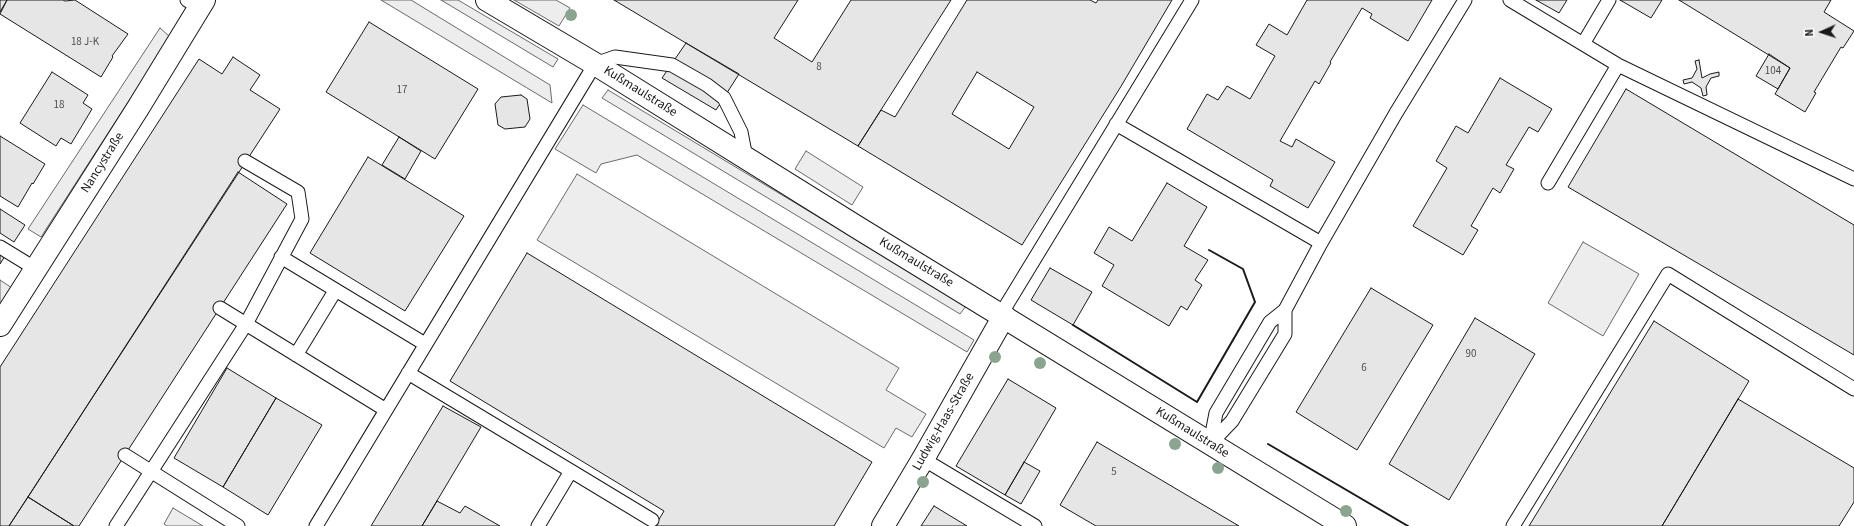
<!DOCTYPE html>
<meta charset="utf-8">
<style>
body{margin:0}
#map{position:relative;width:1854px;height:526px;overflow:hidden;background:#fff;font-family:"Source Sans 3",sans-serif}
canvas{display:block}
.north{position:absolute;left:1802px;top:12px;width:40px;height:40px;-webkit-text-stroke:3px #fff;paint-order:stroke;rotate:267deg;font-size:11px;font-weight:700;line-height:16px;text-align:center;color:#1a1a1a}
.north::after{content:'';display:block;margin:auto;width:14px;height:18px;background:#1a1a1a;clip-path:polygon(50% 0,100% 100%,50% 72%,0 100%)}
</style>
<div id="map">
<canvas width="1854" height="526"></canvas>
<div class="north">N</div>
</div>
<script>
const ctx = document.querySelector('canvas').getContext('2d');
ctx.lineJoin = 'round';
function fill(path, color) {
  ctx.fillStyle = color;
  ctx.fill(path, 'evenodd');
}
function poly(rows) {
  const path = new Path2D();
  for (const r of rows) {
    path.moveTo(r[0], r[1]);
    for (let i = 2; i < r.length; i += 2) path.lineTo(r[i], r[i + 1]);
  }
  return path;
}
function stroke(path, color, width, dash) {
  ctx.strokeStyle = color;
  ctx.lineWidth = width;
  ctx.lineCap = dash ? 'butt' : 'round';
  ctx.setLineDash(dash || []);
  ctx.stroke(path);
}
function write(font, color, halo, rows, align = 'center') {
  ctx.font = font + ' "Source Sans 3",sans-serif';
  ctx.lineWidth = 3;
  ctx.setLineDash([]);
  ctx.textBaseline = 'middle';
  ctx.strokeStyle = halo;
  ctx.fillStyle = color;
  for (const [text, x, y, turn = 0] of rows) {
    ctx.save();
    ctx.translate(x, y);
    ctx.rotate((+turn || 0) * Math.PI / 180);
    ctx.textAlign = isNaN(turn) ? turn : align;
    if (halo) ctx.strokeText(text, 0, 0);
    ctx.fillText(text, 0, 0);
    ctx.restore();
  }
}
const built = poly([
 [381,0,411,0,550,85,552,103,381,0],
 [441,0,458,0,558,59,553,67,441,0],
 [514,0,556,0,570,8,559,26,514,0],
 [160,28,170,37,41,237,28,229,160,28],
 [608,90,966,306,960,314,602,98,608,90],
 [583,105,974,340,967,352,637,155,601,164,596,173,555,149,583,105],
 [806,151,863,187,852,205,795,169,806,151],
 [577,174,899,368,886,390,926,414,912,437,896,428,884,448,537,240,577,174],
 [1583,242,1639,274,1603,336,1548,303,1583,242],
 [0,280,12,288,0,306,0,280],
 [173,508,203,526,167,526,164,524,173,508]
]);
const building = poly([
 [0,0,7,0,0,12,0,0],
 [7,0,63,0,65,1,75,0,128,34,112,56,113,57,101,77,0,14,7,0],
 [614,0,798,0,774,38,812,62,851,0,951,0,858,146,614,0],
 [967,0,1090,0,1096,3,1098,0,1172,0,1120,88,1022,245,858,146,881,110,895,117,967,0],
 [977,72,1034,107,1009,149,952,114,977,72],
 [1307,0,1432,0,1408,41,1370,18,1372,14,1362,8,1330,62,1331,63,1319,84,1315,81,1280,141,1292,147,1296,139,1335,162,1308,208,1270,186,1273,180,1187,129,1207,94,1218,100,1227,86,1250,99,1275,56,1256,45,1269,24,1287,35,1307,0],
 [1536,0,1567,0,1559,13,1536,0],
 [1620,0,1662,0,1651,18,1620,0],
 [1679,0,1831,0,1824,12,1854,31,1843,48,1841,47,1814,92,1816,93,1805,112,1775,94,1790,68,1679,0],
 [369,22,478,89,435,159,326,92,369,22],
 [686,43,739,74,716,110,662,78,686,43],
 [1769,54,1790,68,1778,89,1756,76,1769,54],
 [233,57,260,75,250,90,280,109,9,526,0,526,0,367,199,59,222,74,233,57],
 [1699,60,1702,78,1710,74,1719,72,1719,76,1711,78,1706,87,1707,95,1703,96,1701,88,1692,82,1684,84,1683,80,1692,78,1697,69,1695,61,1699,60],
 [52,72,88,95,83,103,92,109,71,144,61,138,56,146,20,123,52,72],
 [1500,78,1552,109,1538,132,1529,127,1506,165,1514,169,1500,193,1493,188,1471,226,1478,230,1463,255,1413,226,1447,168,1436,161,1456,126,1468,133,1500,78],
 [1626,89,1854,225,1854,355,1568,187,1626,89],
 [521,95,527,99,530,119,525,127,505,129,498,125,495,104,501,97,521,95],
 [0,136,45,164,33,184,32,183,18,207,0,196,0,136],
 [399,137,421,151,405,179,382,165,399,137],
 [368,157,464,216,405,311,310,253,368,157],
 [238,172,287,204,79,526,74,526,28,497,238,172],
 [1167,183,1207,207,1184,246,1208,260,1195,280,1202,285,1187,310,1181,306,1169,326,1102,286,1114,265,1094,253,1109,227,1132,241,1167,183],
 [0,209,25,225,14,242,0,233,0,209],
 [0,253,5,256,0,264,0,253],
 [527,253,872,462,834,526,655,526,664,511,450,381,527,253],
 [1050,268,1092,292,1073,325,1031,300,1050,268],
 [1371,288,1433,325,1357,450,1296,412,1371,288],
 [1475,318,1535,354,1449,500,1389,464,1475,318],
 [1654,321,1749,381,1662,526,1529,526,1654,321],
 [227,368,276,398,223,487,174,458,227,368],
 [1008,379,1056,408,1005,495,956,466,1008,379],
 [276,398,322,425,268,515,223,487,276,398],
 [1738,399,1854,468,1854,502,1839,526,1662,526,1738,399],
 [443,406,481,427,422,526,371,526,443,406],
 [1097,442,1239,526,1096,526,1060,505,1097,442],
 [1024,462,1040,471,1021,504,1005,495,1024,462],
 [28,497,74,526,9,526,28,497],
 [437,501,460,513,465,506,500,526,422,526,437,501],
 [934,506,967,526,921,526,934,506]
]);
const service = poly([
 [187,0,200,8],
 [1510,0,1618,65,1854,179],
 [1583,44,1609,0],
 [1116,124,1321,243],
 [1548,183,1618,65],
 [0,247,36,269],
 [281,257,425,344],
 [220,308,386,410],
 [1001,314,1192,0],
 [296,355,335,291],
 [408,373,571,471,538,526],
 [1210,444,1216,413,1270,322,1285,310,1321,243,1396,113,1465,0],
 [1210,444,1232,421,1285,334,1285,310],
 [125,455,238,526],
 [923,459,1035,526],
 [571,471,652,520],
 [116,526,246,324,302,219,298,192,245,161],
 [316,526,595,64,615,57,672,65,707,85,724,98,741,132,746,158],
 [1513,526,1668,274,1854,389]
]);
const minor = poly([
 [0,325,138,108,204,0],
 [883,526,923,459,1004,316]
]);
const tertiary = poly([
 [487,0,595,64,860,229,1345,526]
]);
const wall = poly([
 [1073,325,1197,402,1255,302,1243,269,1209,250],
 [1268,444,1408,526]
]);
const trees = [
 [571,15],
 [995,357],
 [1040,363],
 [1175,444],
 [1218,468],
 [923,482],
 [1346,511]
];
const numberNames = [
 ["18 J-K",85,43],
 ["8",819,68],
 ["104",1773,72],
 ["17",402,91],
 ["18",59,106],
 ["90",1471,355],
 ["6",1364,369],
 ["5",1114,473]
];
const streetNames = [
 ["Kußmaulstraße",640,92,32],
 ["Nancystraße",103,163,-58],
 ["Kußmaulstraße",916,263,31],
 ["Ludwig-Haas-Straße",944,422,-60],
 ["Kußmaulstraße",1192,433,32]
];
fill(built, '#ededed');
stroke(built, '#6a6a6a', 1);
fill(building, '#e6e6e6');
stroke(building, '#1a1a1a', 1);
stroke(service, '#1a1a1a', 15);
stroke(minor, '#1a1a1a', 24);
stroke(tertiary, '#1a1a1a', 24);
stroke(service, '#fff', 13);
stroke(minor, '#fff', 22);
stroke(tertiary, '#fff', 22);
stroke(wall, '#1a1a1a', 2);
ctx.fillStyle = '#8aa48f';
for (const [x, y] of trees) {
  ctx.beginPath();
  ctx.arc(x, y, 6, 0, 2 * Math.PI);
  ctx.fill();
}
write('11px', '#4d4d4d', null, numberNames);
write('13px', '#1a1a1a', '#fff', streetNames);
</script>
